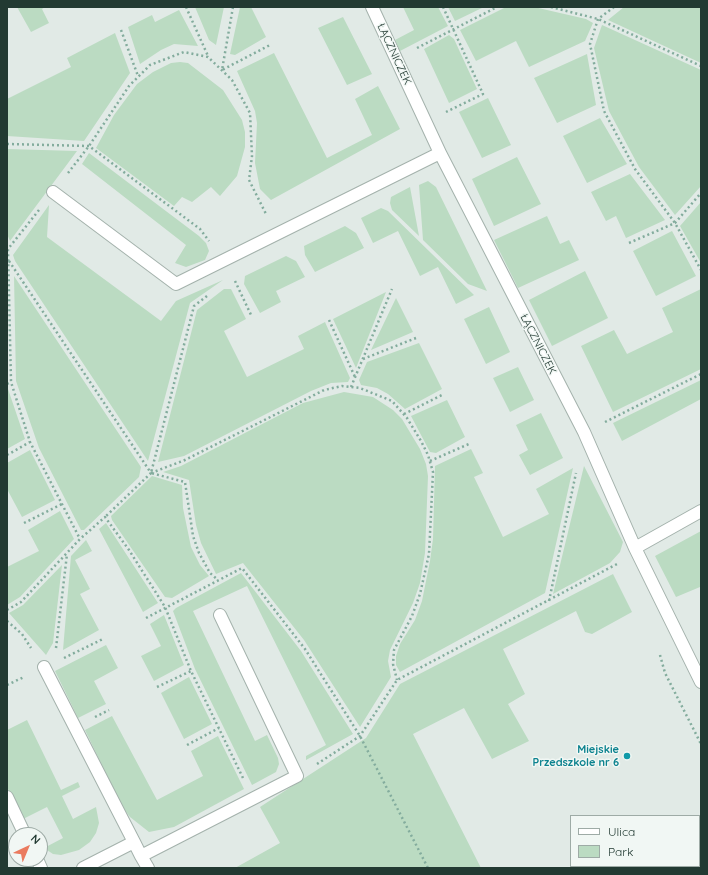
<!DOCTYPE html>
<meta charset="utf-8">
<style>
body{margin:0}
#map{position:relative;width:708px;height:875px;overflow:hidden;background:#e1eae6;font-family:Quicksand,sans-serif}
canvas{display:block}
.frame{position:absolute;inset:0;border:8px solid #223a32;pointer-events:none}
.legend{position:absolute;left:570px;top:815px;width:130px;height:52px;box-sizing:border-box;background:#f1f7f4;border:1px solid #9eaba6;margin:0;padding:5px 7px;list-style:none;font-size:12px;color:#223a32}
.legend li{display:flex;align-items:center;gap:8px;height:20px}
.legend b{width:20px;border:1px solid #9eaba6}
.north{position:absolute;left:8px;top:827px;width:40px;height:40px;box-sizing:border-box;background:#f1f7f4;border:1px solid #9eaba6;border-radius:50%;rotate:44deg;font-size:11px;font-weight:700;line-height:16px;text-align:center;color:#223a32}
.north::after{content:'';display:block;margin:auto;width:14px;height:18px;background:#ea7b5f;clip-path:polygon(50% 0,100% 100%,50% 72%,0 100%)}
</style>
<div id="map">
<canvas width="708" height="875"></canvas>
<div class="frame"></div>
<ul class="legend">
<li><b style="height:5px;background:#fff"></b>Ulica</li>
<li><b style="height:11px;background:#bbdbc2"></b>Park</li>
</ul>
<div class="north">N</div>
</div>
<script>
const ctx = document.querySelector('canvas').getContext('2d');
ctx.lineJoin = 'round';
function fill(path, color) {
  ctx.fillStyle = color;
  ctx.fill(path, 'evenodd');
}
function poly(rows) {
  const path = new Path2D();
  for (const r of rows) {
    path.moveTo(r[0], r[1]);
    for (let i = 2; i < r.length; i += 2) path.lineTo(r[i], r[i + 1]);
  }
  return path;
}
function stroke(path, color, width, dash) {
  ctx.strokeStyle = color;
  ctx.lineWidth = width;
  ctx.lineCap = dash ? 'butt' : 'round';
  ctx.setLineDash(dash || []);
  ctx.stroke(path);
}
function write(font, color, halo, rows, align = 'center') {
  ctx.font = font + ' Quicksand,sans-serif';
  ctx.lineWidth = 3;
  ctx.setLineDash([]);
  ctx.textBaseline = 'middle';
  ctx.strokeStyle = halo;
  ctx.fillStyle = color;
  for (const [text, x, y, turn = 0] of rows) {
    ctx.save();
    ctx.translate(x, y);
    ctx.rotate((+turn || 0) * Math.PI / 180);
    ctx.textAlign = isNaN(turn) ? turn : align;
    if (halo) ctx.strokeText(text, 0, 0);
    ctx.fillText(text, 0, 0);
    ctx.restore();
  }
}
const green = poly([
 [17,7,45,7,42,9,49,23,31,32],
 [195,7,224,7,216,45,209,40],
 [240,7,251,7,266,37,235,55,230,54],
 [403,7,438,7,448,26,400,51,395,40,414,30],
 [448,7,484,7,455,21],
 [506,7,534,7,586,19,593,23,585,41,529,67,516,41,476,61,460,30],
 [624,7,701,7,701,63,608,20],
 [179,10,198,46,174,44,161,50,140,64,128,27,152,15,155,22],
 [343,17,372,74,347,85,318,28],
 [602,25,701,70,701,186,675,215,639,167,609,111,594,48],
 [115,33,130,73,84,141,7,136,7,99,71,67,67,58],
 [449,35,454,39,477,89,449,103,424,49],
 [274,53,327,158,372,135,355,99,378,86,400,129,271,200,260,189,255,163,257,123,255,111,237,71],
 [587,54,596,105,557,123,534,78],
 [180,62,188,63,223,90,242,120,245,132,245,147,237,176,220,196,211,187,192,202,182,197,174,206,96,148,114,115,137,84,153,72,171,63],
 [488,98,511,145,482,158,459,112],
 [600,118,627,164,587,183,563,136],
 [7,149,77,151,10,241,7,234],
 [89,153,199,236,206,243,209,251,205,260,186,267,175,263,186,245,82,164],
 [517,157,541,204,494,226,472,179],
 [630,174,665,220,626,238,616,216,606,221,591,192],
 [428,181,436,187,487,291,468,284,423,240,419,185],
 [410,187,419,236,392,210,390,203,391,197],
 [701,202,701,263,680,226],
 [49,205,47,237,161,321,176,301,223,280,190,303,148,461,15,261,13,255],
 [381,208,388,211,474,295,456,304,438,267,420,276,398,231,373,243,361,218],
 [547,216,560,244,569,240,579,260,518,288,494,240],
 [345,226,356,233,364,248,315,272,305,255,304,246],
 [672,231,696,276,656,296,633,251],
 [286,256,296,261,305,277,276,291,281,302,260,313,244,284,245,276],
 [585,271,608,318,552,346,529,300],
 [14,276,141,467,139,477,84,530,81,530,39,448,16,381],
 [224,289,231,289,246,319,224,331,247,377,304,349,298,336,325,322,350,378,348,382,331,383,311,391,184,456,158,462,197,310],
 [701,289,701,369,613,412,581,346,614,330,627,354,673,332,662,308],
 [386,292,356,368,333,319],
 [396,298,413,332,371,350],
 [489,307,510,352,486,364,464,319],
 [419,343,442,389,405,409,388,394,377,388,361,385,359,380,367,362],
 [518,367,534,400,510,412,493,378],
 [701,380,701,399,622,441,613,423],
 [8,389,25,439,7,449,7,390],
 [344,392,373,397,393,410,402,419,420,449,426,464,428,476,425,553,420,583,413,603,390,650,388,661,391,677,360,727,304,640,243,563,216,574,201,543,196,525,189,480,163,472,181,466,303,403],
 [447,400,465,437,436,453,430,452,411,416],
 [541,413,563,458,530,475,519,455,528,450,516,425],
 [471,449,483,473,474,477,503,537,549,514,536,489,573,468,545,593,400,672,396,665,396,656,400,644,415,620,422,601,430,561,433,539,435,466],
 [30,450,55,500,22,517,7,489,7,463],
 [584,466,623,542,620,552,610,563,553,594],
 [152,476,182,485,183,508,191,547,200,565,209,576,172,598,165,597,112,520,111,516],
 [60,511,74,539,20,597,7,605,7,567,39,551,28,530],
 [106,523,158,603,143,612,99,529],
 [701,531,701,589,700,587,676,597,655,556],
 [86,540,92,551,75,560,90,589,80,594,99,630,63,650,71,556],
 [62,565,53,643,46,655,9,613,23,605],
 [241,573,301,651,353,734,306,760,306,756,326,745,247,586,193,611,255,741,267,735,278,758,279,764,276,772,252,785,195,669,173,611,176,608],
 [613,574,632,612,592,634,585,632,576,611,503,649,525,694,508,704,529,741,492,759,464,708,413,734,481,868,235,868,280,843,260,807,366,738,400,684],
 [164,615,184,665,154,681,141,656,161,646,150,624],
 [106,645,118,668,94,681,106,704,78,718,55,671],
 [189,677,212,724,184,739,161,693],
 [112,716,157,800,203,776,191,751,218,736,244,789,174,827,149,832,130,817,121,805,85,730],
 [27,720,61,790,78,782,80,787,62,796,73,819,96,807,99,823,96,833,90,842,79,850,61,855,53,854,44,848,63,838,47,807,23,819,7,787,7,730]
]);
const path = poly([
 [186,7,208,56],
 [233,7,222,70,270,45],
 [443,7,483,94,446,112],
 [551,7,598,19,701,66],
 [614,7,598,19,590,44,604,111,635,169,675,223,701,270],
 [121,30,138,76],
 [417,48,497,7],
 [7,144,89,146,200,229,209,241],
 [68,173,89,146,129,86,150,65,184,52,208,57,232,80,250,113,252,156,249,180,266,214],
 [39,210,8,249,11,382,30,442,80,539],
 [629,243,675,223,701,193],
 [9,261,151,473,105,517],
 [235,281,252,317],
 [207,296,194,306,151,473,185,482,193,536,199,553,210,573,218,580],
 [329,320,355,377],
 [363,359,416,338],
 [7,384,11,382],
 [351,387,392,289],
 [404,414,444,394],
 [605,422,701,374],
 [7,455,30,442],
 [430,461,469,444],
 [151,473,185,460,324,390,342,386,360,388,392,401,407,418,421,441,428,455,433,472,429,554,420,594,412,616,394,650,393,664,397,680],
 [24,523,62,504],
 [549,601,576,473],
 [7,610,21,602,80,539,105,517,129,550,165,607,191,671,243,778],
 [146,618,242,568,305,649,360,736,428,868],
 [7,621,22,634,31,648],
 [56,648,67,554],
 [660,655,665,673,701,744],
 [64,658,103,639],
 [7,685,24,677],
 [157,687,191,671],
 [95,717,109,710],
 [187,745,219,728],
 [317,764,360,736,397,680,617,564]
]);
const street = poly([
 [372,7,440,153,584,432,635,548,701,682],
 [53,192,176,284,440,153],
 [635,548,701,511],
 [44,667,134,842],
 [7,797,25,835],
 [141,856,148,868],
 [37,859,41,868],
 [83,868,134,842,141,856,297,776,220,615]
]);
const markers = [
 [627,756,4,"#0f9aa8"]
];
const streetNames = [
 ["ŁĄCZNICZEK",394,54,65],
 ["ŁĄCZNICZEK",538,344,63]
];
const cultureNames = [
 ["Miejskie",619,750],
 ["Przedszkole nr 6",619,763]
];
fill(green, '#bbdbc2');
stroke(street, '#a4b2ac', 14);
stroke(path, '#83ac9d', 2.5, [2, 3]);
stroke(street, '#fff', 12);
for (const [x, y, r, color] of markers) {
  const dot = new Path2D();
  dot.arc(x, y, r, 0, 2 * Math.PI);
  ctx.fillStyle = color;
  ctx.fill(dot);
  stroke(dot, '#f1f7f4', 1.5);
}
write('11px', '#223a32', '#f1f7f4', streetNames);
write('bold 11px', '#0d838f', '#f1f7f4', cultureNames, 'right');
</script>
